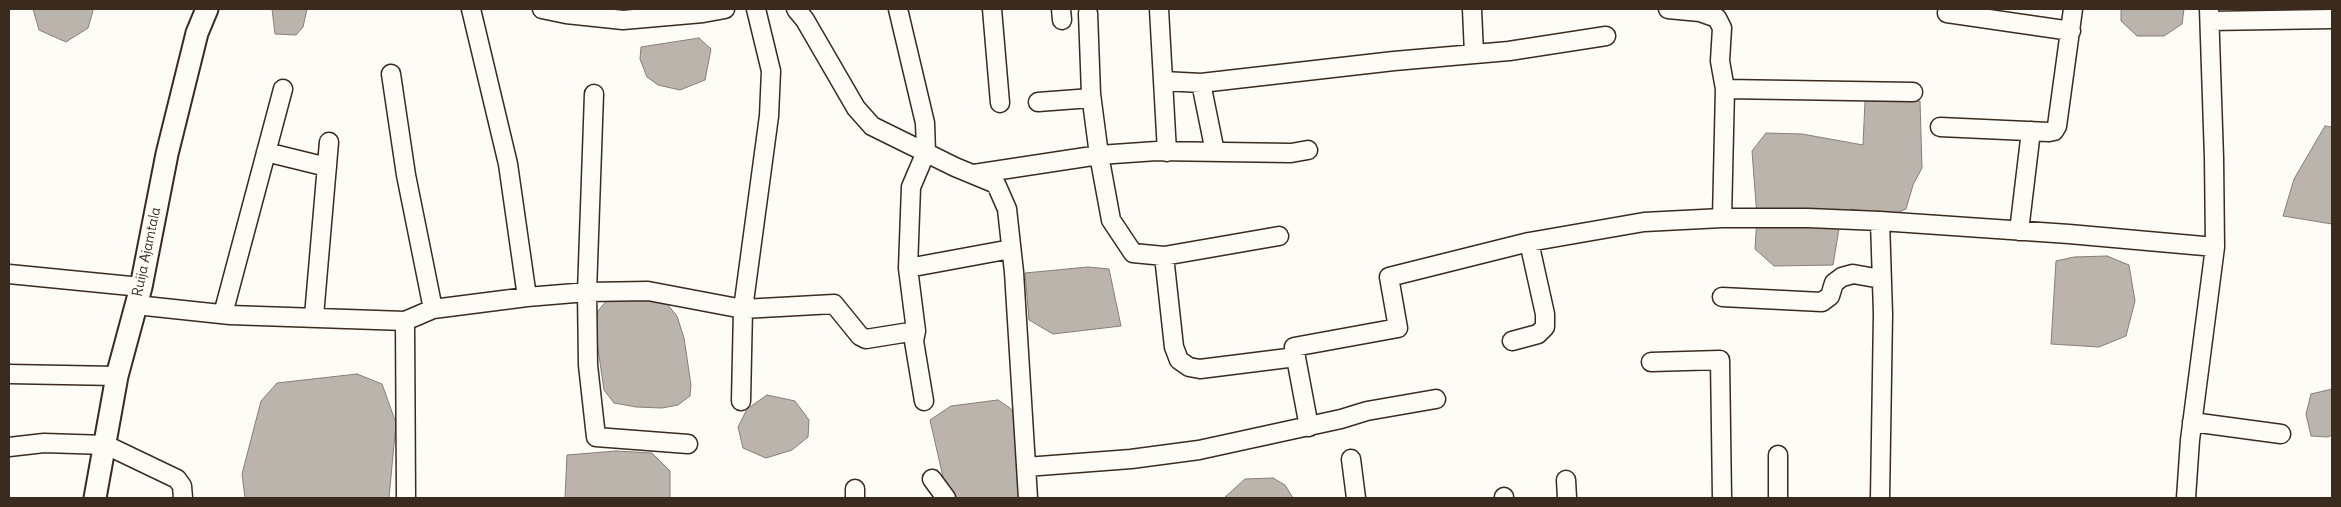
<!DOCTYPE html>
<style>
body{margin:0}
#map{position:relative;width:2341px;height:507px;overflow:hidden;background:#fdfcf7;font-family:Delius,sans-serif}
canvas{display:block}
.frame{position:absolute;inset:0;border:10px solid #3b2a1e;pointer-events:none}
</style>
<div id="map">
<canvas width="2341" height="507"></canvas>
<div class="frame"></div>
</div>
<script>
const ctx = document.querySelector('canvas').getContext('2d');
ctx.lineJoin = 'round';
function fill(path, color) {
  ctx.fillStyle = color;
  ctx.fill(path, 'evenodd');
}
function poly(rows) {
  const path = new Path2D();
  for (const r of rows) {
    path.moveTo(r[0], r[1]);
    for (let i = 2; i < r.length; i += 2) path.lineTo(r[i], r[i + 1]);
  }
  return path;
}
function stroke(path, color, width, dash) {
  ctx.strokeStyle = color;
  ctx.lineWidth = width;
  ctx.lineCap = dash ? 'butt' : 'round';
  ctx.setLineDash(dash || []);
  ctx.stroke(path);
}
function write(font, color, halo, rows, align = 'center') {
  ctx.font = font + ' Delius,sans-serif';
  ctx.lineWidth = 4;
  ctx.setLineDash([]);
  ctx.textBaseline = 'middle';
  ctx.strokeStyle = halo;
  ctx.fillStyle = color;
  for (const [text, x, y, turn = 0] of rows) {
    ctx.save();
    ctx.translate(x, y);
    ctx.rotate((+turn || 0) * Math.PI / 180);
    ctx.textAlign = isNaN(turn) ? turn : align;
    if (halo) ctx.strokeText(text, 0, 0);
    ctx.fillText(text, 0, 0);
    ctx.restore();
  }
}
const water = poly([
 [33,9,92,9,93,11,88,28,66,42,39,30,33,9],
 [272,9,307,9,303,27,296,35,275,34,272,9],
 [2121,9,2184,9,2182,24,2164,36,2137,36,2121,21,2121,9],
 [699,38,711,49,705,80,680,90,658,85,647,77,640,59,641,47,699,38],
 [1865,101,1920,101,1922,168,1913,185,1906,209,1890,216,1851,209,1839,229,1833,265,1774,266,1755,249,1757,217,1752,151,1766,133,1802,134,1863,145,1865,101],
 [2325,126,2332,127,2332,224,2283,216,2294,179,2325,126],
 [2107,256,2129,265,2135,301,2126,336,2099,347,2051,344,2056,261,2074,257,2107,256],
 [1088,267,1109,269,1121,326,1053,334,1029,320,1025,273,1088,267],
 [654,298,667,304,677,316,684,338,691,385,690,396,678,405,662,408,636,407,614,403,604,390,595,328,598,311,607,300,654,298],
 [357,374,382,384,396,423,389,498,245,498,242,474,261,401,277,383,357,374],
 [2332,389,2332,435,2328,437,2311,436,2306,414,2311,394,2332,389],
 [767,395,795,401,809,420,808,437,792,450,766,458,743,448,738,427,747,409,767,395],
 [998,400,1010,408,1016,416,1022,498,951,498,946,490,930,420,951,406,998,400],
 [616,451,652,453,670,471,670,498,565,498,567,455,616,451],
 [1273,478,1285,485,1293,498,1224,498,1245,479,1273,478]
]);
const minor = poly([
 [471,9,508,164,527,297],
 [542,9,566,14,623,20,703,13,725,9],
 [796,9,805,20,856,108,872,126,955,167,996,184,1007,209,1014,272,1028,498],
 [898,9,925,123,926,152,911,187,908,268,916,331,914,341,924,401],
 [992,9,1000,103],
 [1061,9,1062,20],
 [1159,9,1167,152],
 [1472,9,1474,54],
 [1668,9,1700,12,1717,18,1722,28,1720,61,1725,89],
 [1948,9,1947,13,2071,31],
 [1088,13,1091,94,1099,155,1157,151,1291,153,1308,150],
 [2210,21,2332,19],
 [391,74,406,175,433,309],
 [1163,81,1201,83],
 [594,94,587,292,588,365,596,437,688,444],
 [1038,102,1091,98],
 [1940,127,2049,132,2054,131,2057,126,2073,9],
 [266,152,327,167],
 [1215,152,1201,83,1394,61,1509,51,1606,36],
 [974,174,1099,155,1111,220,1133,253,1164,256,1279,236],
 [1722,218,1725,89,1913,92],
 [2019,231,2031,131],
 [1164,256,1174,347,1179,360,1189,367,1200,369,1296,357],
 [908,268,1011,249],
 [9,274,141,287],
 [1722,297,1822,302,1830,296,1834,283,1842,277,1853,274,1881,279],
 [136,305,230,315,405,321,433,309,527,297,587,292,648,291,743,309,834,304,860,336,866,339,916,331],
 [223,314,283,89],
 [314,316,329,142],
 [405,321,406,498],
 [1512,341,1538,334,1545,327,1545,314,1529,242],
 [1651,362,1720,360,1722,498],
 [9,374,117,376],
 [741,401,743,309,769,116,771,71,756,9],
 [2192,422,2281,434],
 [1309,427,1294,347,1398,328,1389,277,1529,242,1644,222,1722,218,1808,218,1880,221,2069,234,2215,247],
 [9,447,44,443,106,445,177,479,182,486,183,498],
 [1778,455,1778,498],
 [1351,459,1356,498],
 [1026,467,1131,459,1199,450,1341,419,1367,411,1436,399],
 [932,479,946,498],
 [1566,480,1567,498],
 [855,489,855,498],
 [1504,497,1504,498],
 [1880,498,1883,314,1880,221],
 [2186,498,2190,440,2215,247,2214,158,2209,9]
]);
const tertiary = poly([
 [95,498,117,376,141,287,167,154,197,33,207,9]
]);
const streetNames = [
 ["Ruija Ajamtala",147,252,-78]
];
fill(water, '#bbb4ad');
stroke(water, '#887d74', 1);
stroke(minor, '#3b2a1e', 21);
stroke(tertiary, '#3b2a1e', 25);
stroke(minor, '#fdfcf7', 18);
stroke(tertiary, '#fdfcf7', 21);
write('14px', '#3b2a1e', '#fdfcf7', streetNames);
</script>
